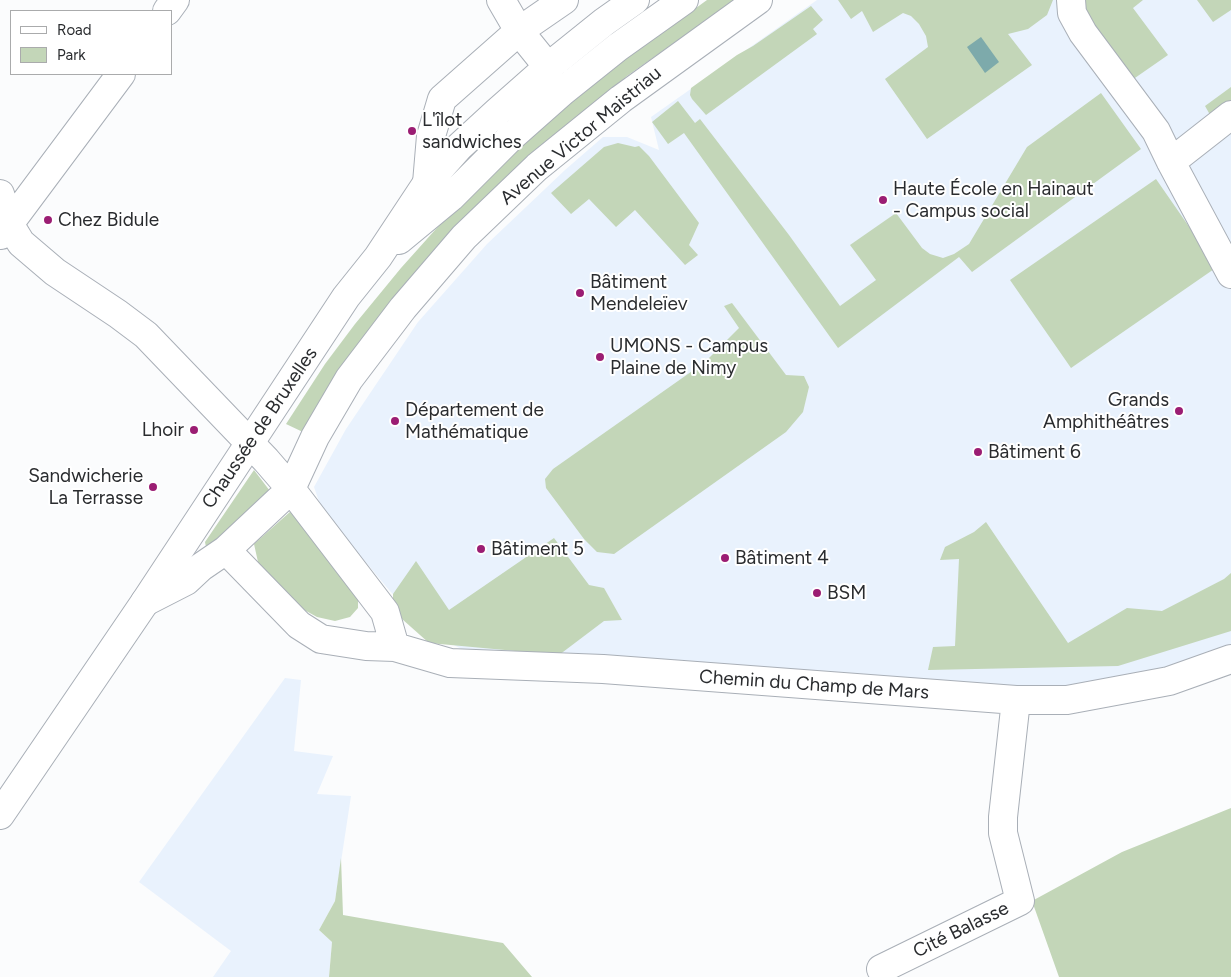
<!DOCTYPE html>
<meta charset="utf-8">
<style>
body{margin:0}
#map{position:relative;width:1231px;height:977px;overflow:hidden;background:#fbfcfd;font-family:Figtree,sans-serif}
canvas{display:block}
.legend{position:absolute;left:10px;top:10px;width:162px;height:65px;box-sizing:border-box;background:#fff;border:1px solid #aaabac;margin:0;padding:6px 9px;list-style:none;font-size:15px;color:#2a2c2f}
.legend li{display:flex;align-items:center;gap:10px;height:25px}
.legend b{width:25px;border:1px solid #aaabac}
</style>
<div id="map">
<canvas width="1231" height="977"></canvas>
<ul class="legend">
<li><b style="height:6px;background:#fff"></b>Road</li>
<li><b style="height:14px;background:#c3d6b8"></b>Park</li>
</ul>
</div>
<script>
const ctx = document.querySelector('canvas').getContext('2d');
ctx.lineJoin = 'round';
function fill(path, color) {
  ctx.fillStyle = color;
  ctx.fill(path, 'evenodd');
}
function poly(rows) {
  const path = new Path2D();
  for (const r of rows) {
    path.moveTo(r[0], r[1]);
    for (let i = 2; i < r.length; i += 2) path.lineTo(r[i], r[i + 1]);
  }
  return path;
}
function stroke(path, color, width, dash) {
  ctx.strokeStyle = color;
  ctx.lineWidth = width;
  ctx.lineCap = dash ? 'butt' : 'round';
  ctx.setLineDash(dash || []);
  ctx.stroke(path);
}
function write(font, color, halo, rows, align = 'center') {
  ctx.font = font + ' Figtree,sans-serif';
  ctx.lineWidth = 4;
  ctx.setLineDash([]);
  ctx.textBaseline = 'middle';
  ctx.strokeStyle = halo;
  ctx.fillStyle = color;
  for (const [text, x, y, turn = 0] of rows) {
    ctx.save();
    ctx.translate(x, y);
    ctx.rotate((+turn || 0) * Math.PI / 180);
    ctx.textAlign = isNaN(turn) ? turn : align;
    if (halo) ctx.strokeText(text, 0, 0);
    ctx.fillText(text, 0, 0);
    ctx.restore();
  }
}
const built = poly([
 [817,0,1231,0,1231,659,1067,700,466,651,431,634,389,590,322,510,314,487,346,429,418,322,487,244,565,170,603,137,627,137,659,150,651,117],
 [285,678,301,680,294,751,333,756,317,794,351,796,335,901,319,930,332,942,329,977,213,977,231,951,139,882]
]);
const green = poly([
 [707,0,735,0,627,76,537,151,305,433,286,424,325,364,355,324,401,268,469,192,583,90],
 [838,0,1053,0,1047,15,1028,29,1008,34,1032,65,927,139,885,79,928,47,926,36,919,24,911,16,903,13,873,32,862,11,851,19],
 [1081,0,1143,0,1133,8,1168,55,1132,80,1091,23],
 [1197,0,1231,0,1231,10,1213,22],
 [811,6,823,20,813,29,817,34,706,115,692,99,690,95,691,88,737,55,753,46],
 [1231,87,1231,109,1213,120,1205,106],
 [1101,93,1141,149,972,272,959,257,838,348,684,133,668,144,652,122,678,101,695,123,700,119,789,235,840,306,876,280,850,245,896,213,922,248,930,254,943,258,954,254,969,244,1027,147],
 [618,143,635,147,639,146,649,156,699,223,689,245,698,255,685,265,635,210,616,227,589,199,571,214,551,193,604,147],
 [1156,179,1217,267,1071,368,1010,280],
 [732,303,786,375,804,376,809,387,803,412,786,432,614,554,597,552,584,539,546,488,545,479,553,469,705,362,739,328,724,306],
 [254,470,273,495,213,548,206,547,205,542],
 [291,511,358,593,358,608,350,617,335,621,317,617,299,607,272,581,258,562,254,544],
 [986,522,1068,643,1127,608,1162,611,1224,579,1231,573,1231,631,1118,666,928,670,933,647,955,646,959,559,940,560,945,547,974,532],
 [554,538,589,585,604,588,622,620,604,621,559,655,429,643,393,611,393,594,416,561,449,610],
 [1231,808,1231,977,1059,977,1032,901,1122,852],
 [341,858,343,915,503,943,532,977,329,977,332,942,319,930,335,901]
]);
const water = poly([
 [981,37,999,62,985,73,967,47]
]);
const minor = poly([
 [501,0,519,31,548,67],
 [1071,0,1072,13,1083,33,1156,131,1171,162,1231,274],
 [167,11,175,0],
 [1171,162,1231,115],
 [427,183,431,136,442,99,519,31,564,0],
 [0,194,10,225,21,243,55,272,118,314,146,335,266,460,291,489,385,612,395,647],
 [1,235,121,74],
 [226,550,299,625,321,639,366,646,395,647,450,663,603,669,1016,700,1067,700,1169,681,1231,659],
 [145,602,186,581,201,567,226,550,291,489,315,437,349,379,403,308,464,237,537,167,621,99,758,0],
 [881,969,1020,901,1003,833,1003,817,1016,700]
]);
const major = poly([
 [399,240,451,197,511,137,563,91,618,47,684,0],
 [0,815,145,602,346,297,378,257,427,183,459,147,497,112,548,67,604,22,635,0]
]);
const markers = [
 [412,131,5,"#9b1d73"],
 [883,200,5,"#9b1d73"],
 [48,220,5,"#9b1d73"],
 [580,293,5,"#9b1d73"],
 [600,357,5,"#9b1d73"],
 [1179,411,5,"#9b1d73"],
 [395,421,5,"#9b1d73"],
 [194,430,5,"#9b1d73"],
 [978,452,5,"#9b1d73"],
 [153,487,5,"#9b1d73"],
 [481,549,5,"#9b1d73"],
 [725,558,5,"#9b1d73"],
 [817,593,5,"#9b1d73"]
];
const poiNames = [
 ["L'îlot",422,120],
 ["sandwiches",422,142],
 ["Haute École en Hainaut",893,189],
 ["- Campus social",893,211],
 ["Chez Bidule",58,220],
 ["Bâtiment",590,282],
 ["Mendeleïev",590,304],
 ["UMONS - Campus",610,346],
 ["Plaine de Nimy",610,368],
 ["Grands",1169,400,"right"],
 ["Amphithéâtres",1169,422,"right"],
 ["Département de",405,410],
 ["Mathématique",405,432],
 ["Lhoir",184,430,"right"],
 ["Bâtiment 6",988,452],
 ["Sandwicherie",143,476,"right"],
 ["La Terrasse",143,498,"right"],
 ["Bâtiment 5",491,549],
 ["Bâtiment 4",735,558],
 ["BSM",827,593]
];
const streetNames = [
 ["Avenue Victor Maistriau",581,136,-40],
 ["Chaussée de Bruxelles",260,428,-56],
 ["Chemin du Champ de Mars",814,685,4],
 ["Cité Balasse",961,930,-26]
];
fill(built, '#e9f2fd');
fill(green, '#c3d6b8');
fill(water, '#7daaab');
stroke(minor, '#a9afb7', 30);
stroke(major, '#a9afb7', 30);
stroke(minor, '#fff', 28);
stroke(major, '#fff', 28);
for (const [x, y, r, color] of markers) {
  const dot = new Path2D();
  dot.arc(x, y, r, 0, 2 * Math.PI);
  ctx.fillStyle = color;
  ctx.fill(dot);
  stroke(dot, '#fff', 2);
}
write('19px', '#2a2c2f', '#fff', poiNames, 'left');
write('19px', '#2a2c2f', '#fff', streetNames);
</script>
